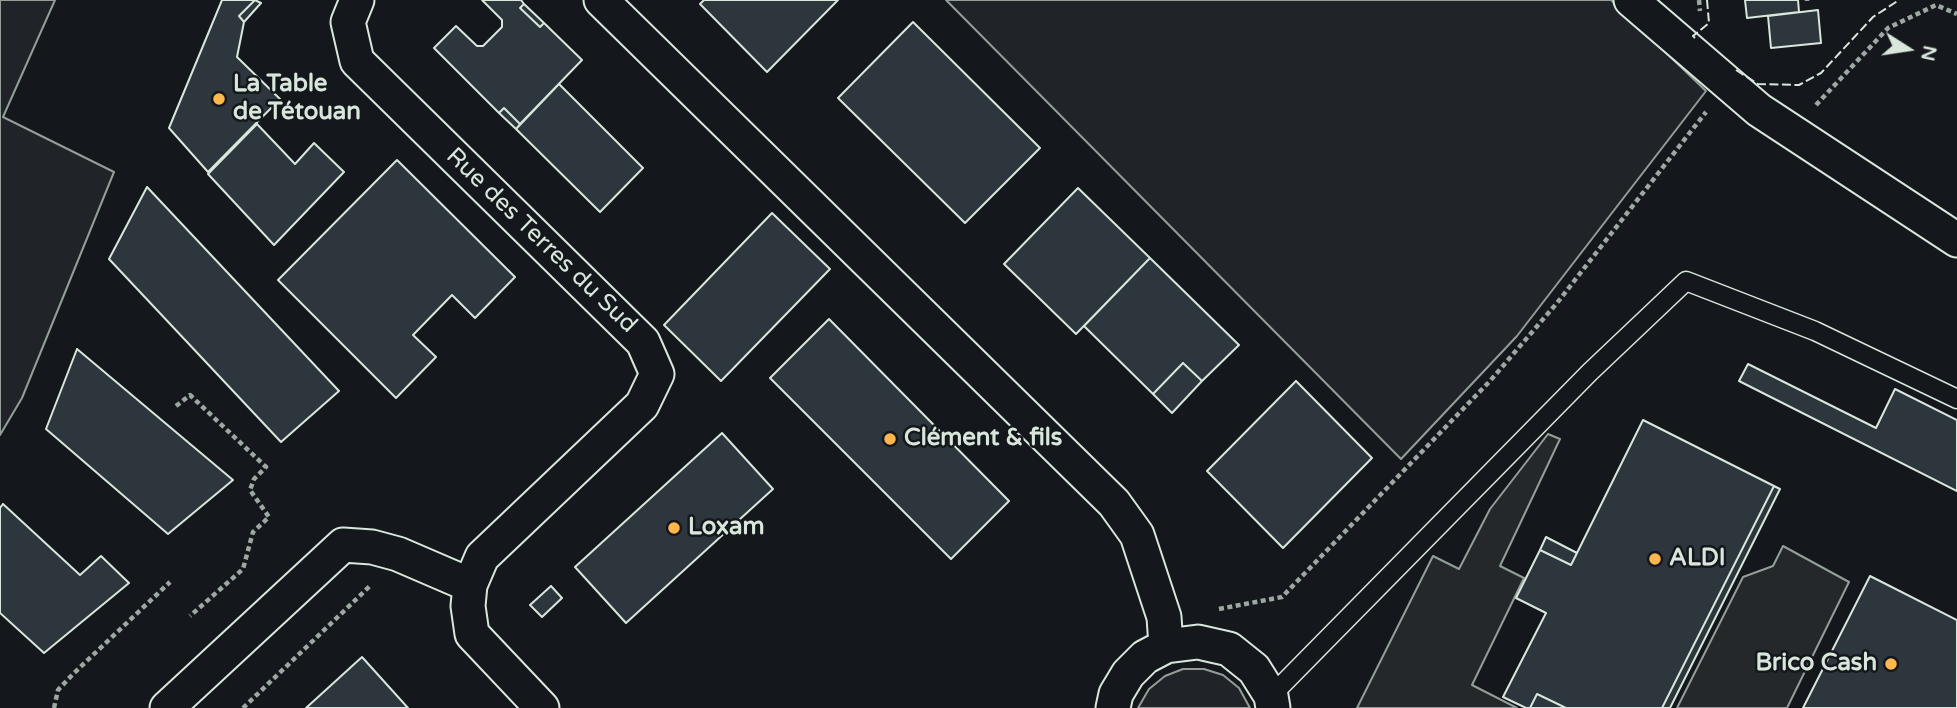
<!DOCTYPE html>
<meta charset="utf-8">
<style>
body{margin:0}
#map{position:relative;width:1957px;height:708px;overflow:hidden;background:#14181c;font-family:"Varela Round",sans-serif}
canvas{display:block}
.north{position:absolute;left:1873px;top:14px;width:70px;height:70px;-webkit-text-stroke:5px #14181c;paint-order:stroke;rotate:102deg;font-size:19px;font-weight:700;line-height:28px;text-align:center;color:#d8e6dc}
.north::after{content:'';display:block;margin:auto;width:24px;height:32px;background:#d8e6dc;clip-path:polygon(50% 0,100% 100%,50% 72%,0 100%)}
</style>
<div id="map">
<canvas width="1957" height="708"></canvas>
<div class="north">N</div>
</div>
<script>
const ctx = document.querySelector('canvas').getContext('2d');
ctx.lineJoin = 'round';
function fill(path, color) {
  ctx.fillStyle = color;
  ctx.fill(path, 'evenodd');
}
function poly(rows) {
  const path = new Path2D();
  for (const r of rows) {
    path.moveTo(r[0], r[1]);
    for (let i = 2; i < r.length; i += 2) path.lineTo(r[i], r[i + 1]);
  }
  return path;
}
function stroke(path, color, width, dash) {
  ctx.strokeStyle = color;
  ctx.lineWidth = width;
  ctx.lineCap = dash ? 'butt' : 'round';
  ctx.setLineDash(dash || []);
  ctx.stroke(path);
}
function write(font, color, halo, rows, align = 'center') {
  ctx.font = font + ' "Varela Round",sans-serif';
  ctx.lineWidth = 5;
  ctx.setLineDash([]);
  ctx.textBaseline = 'middle';
  ctx.strokeStyle = halo;
  ctx.fillStyle = color;
  for (const [text, x, y, turn = 0] of rows) {
    ctx.save();
    ctx.translate(x, y);
    ctx.rotate((+turn || 0) * Math.PI / 180);
    ctx.textAlign = isNaN(turn) ? turn : align;
    if (halo) ctx.strokeText(text, 0, 0);
    ctx.fillText(text, 0, 0);
    ctx.restore();
  }
}
const green = poly([
 [0,0,55,0,3,117,114,172,22,398,0,435,0,0],
 [946,0,1611,0,1706,91,1517,336,1401,459,946,0],
 [1183,669,1204,669,1223,675,1239,688,1250,708,1138,708,1149,689,1165,676,1183,669]
]);
const parking = poly([
 [1548,434,1560,439,1500,566,1524,578,1472,685,1517,708,1357,708,1433,556,1459,569,1490,509,1548,434],
 [1783,546,1849,582,1787,708,1677,708,1743,577,1773,566,1783,546]
]);
const building = poly([
 [222,0,255,0,239,16,244,22,237,57,280,99,208,172,169,128,222,0],
 [255,0,261,3,244,22,239,16,255,0],
 [482,0,521,0,524,4,520,8,540,27,544,23,582,60,520,124,504,108,499,113,434,48,456,26,477,46,483,46,502,27,502,20,482,0],
 [704,0,838,0,767,72,700,4,704,0],
 [1745,0,1798,0,1799,12,1747,18,1745,0],
 [524,4,544,23,540,27,520,8,524,4],
 [1818,10,1821,43,1771,48,1768,16,1818,10],
 [913,22,1040,148,965,223,838,98,913,22],
 [559,84,643,168,600,212,516,129,559,84],
 [504,108,520,124,516,129,499,113,504,108],
 [257,124,295,164,314,143,344,172,274,245,208,174,257,124],
 [397,160,515,277,475,318,452,295,413,335,436,357,396,398,278,280,397,160],
 [147,187,339,391,281,442,109,259,147,187],
 [1078,188,1150,258,1076,334,1004,264,1078,188],
 [772,213,830,269,721,381,664,325,772,213],
 [1150,258,1239,345,1202,381,1183,363,1153,394,1084,326,1150,258],
 [829,319,1009,501,951,559,770,378,829,319],
 [77,349,233,480,168,534,46,429,77,349],
 [1183,363,1202,381,1172,413,1153,394,1183,363],
 [1748,364,1876,428,1895,389,1957,420,1957,491,1739,381,1748,364],
 [1296,381,1372,458,1283,548,1207,471,1296,381],
 [1643,420,1774,486,1662,708,1566,708,1537,694,1530,708,1526,708,1503,697,1546,613,1516,598,1540,550,1571,565,1643,420],
 [722,433,773,489,626,623,575,567,722,433],
 [1774,486,1780,489,1670,708,1662,708,1774,486],
 [3,504,80,575,101,556,129,583,44,653,0,613,0,508,3,504],
 [1546,537,1577,553,1571,565,1540,550,1546,537],
 [1870,576,1957,620,1957,708,1803,708,1870,576],
 [551,586,562,598,542,617,530,605,551,586],
 [362,657,408,708,306,708,362,657],
 [1537,694,1566,708,1530,708,1537,694]
]);
const path = poly([
 [1699,0,1700,11],
 [1807,0,1807,1],
 [1816,105,1888,28,1936,5,1957,14],
 [176,406,190,395,266,467,254,479,250,490,269,517,253,532,243,569,190,616],
 [1219,609,1282,597,1490,381,1557,303,1706,112],
 [54,708,58,690,73,674,170,582],
 [243,708,371,585]
]);
const service = poly([
 [1271,696,1590,372,1686,281,1815,331,1957,399]
]);
const minor = poly([
 [357,0,348,22,357,61,643,342,657,374,642,405,482,557,470,585,468,606,472,634,542,708],
 [601,0,1114,503,1137,535,1164,617,1166,646],
 [1631,0,1759,110,1957,240],
 [167,708,343,545,372,547,398,554,470,585],
 [1113,708,1116,694,1128,674,1145,657,1166,646,1198,642,1229,649,1254,669,1271,696,1273,708]
]);
const fence = poly([
 [1695,38,1693,36,1709,23,1707,0],
 [1736,70,1758,84,1799,85,1821,73,1873,17,1899,0]
]);
const markers = [
 [219,99,7,"#ffb74d"],
 [890,439,7,"#ffb74d"],
 [674,528,7,"#ffb74d"],
 [1655,559,7,"#ffb74d"],
 [1891,664,7,"#ffb74d"]
];
const poiNames = [
 ["La Table",233,85],
 ["de Tétouan",233,113],
 ["Clément & fils",904,439],
 ["Loxam",688,528],
 ["ALDI",1669,559],
 ["Brico Cash",1877,664,"right"]
];
const streetNames = [
 ["Rue des Terres du Sud",541,241,44]
];
fill(green, '#202428');
stroke(green, '#939e99', 2);
fill(parking, '#24282b');
stroke(parking, '#939e99', 2);
fill(building, '#2c363c');
stroke(building, '#d8e6dc', 2);
stroke(service, '#d8e6dc', 21);
stroke(minor, '#d8e6dc', 37);
stroke(path, '#9da8a2', 4.5, [5, 3.5]);
stroke(service, '#14181c', 18);
stroke(minor, '#14181c', 33);
stroke(fence, '#d8e6dc', 2, [9, 3.5]);
for (const [x, y, r, color] of markers) {
  const dot = new Path2D();
  dot.arc(x, y, r, 0, 2 * Math.PI);
  ctx.fillStyle = color;
  ctx.fill(dot);
  stroke(dot, '#14181c', 2.5);
}
write('bold 24px', '#d8e6dc', '#14181c', poiNames, 'left');
write('24px', '#d8e6dc', '#14181c', streetNames);
</script>
